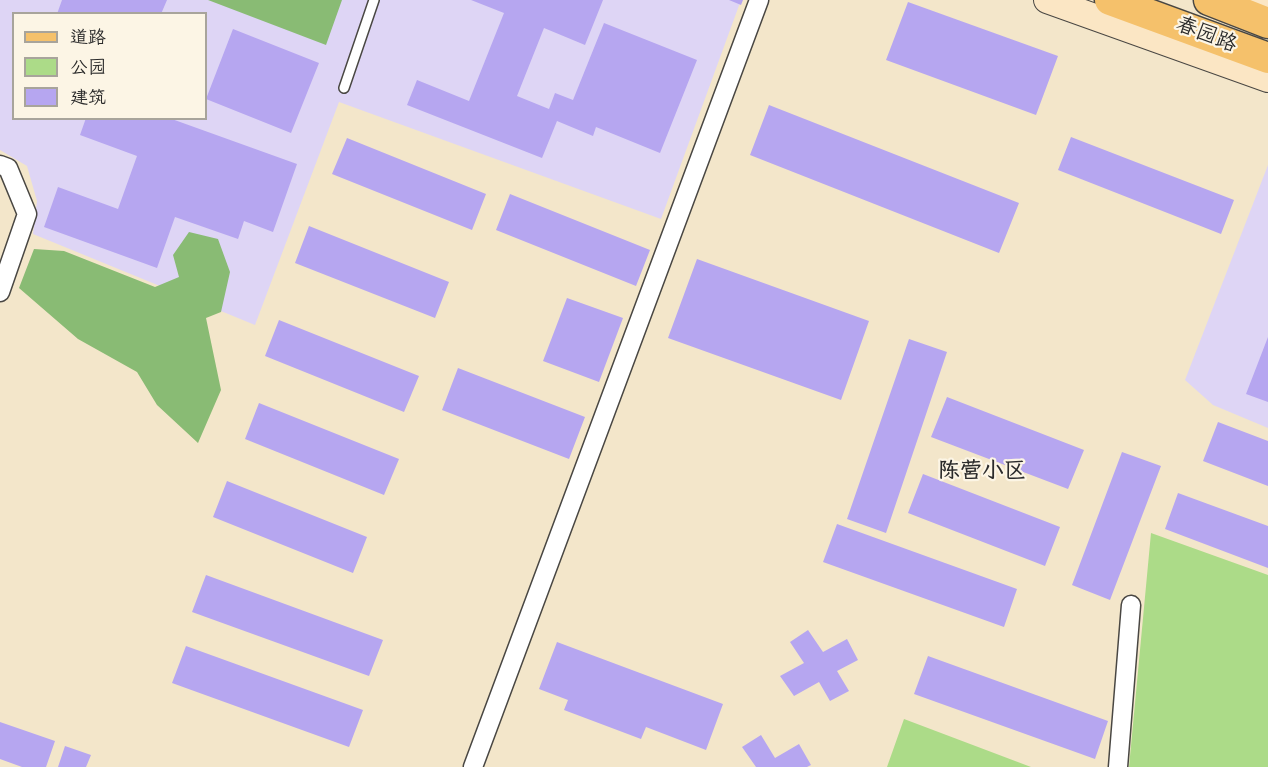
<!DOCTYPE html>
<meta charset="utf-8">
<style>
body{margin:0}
#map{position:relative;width:1268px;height:767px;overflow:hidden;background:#f3e6ca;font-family:"Architects Daughter","LXGW WenKai TC",sans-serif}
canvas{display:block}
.legend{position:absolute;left:12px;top:12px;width:195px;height:108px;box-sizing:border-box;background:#fcf5e5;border:2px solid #a8a49b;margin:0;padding:8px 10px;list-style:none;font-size:18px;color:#2b2b2b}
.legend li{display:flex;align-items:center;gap:12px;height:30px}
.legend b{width:30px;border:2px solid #a8a49b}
</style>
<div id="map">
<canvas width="1268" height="767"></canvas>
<ul class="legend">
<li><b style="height:8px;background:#f5c16b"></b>道路</li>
<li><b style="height:16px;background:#acdb88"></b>公园</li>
<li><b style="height:16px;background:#b6a6f0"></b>建筑</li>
</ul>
</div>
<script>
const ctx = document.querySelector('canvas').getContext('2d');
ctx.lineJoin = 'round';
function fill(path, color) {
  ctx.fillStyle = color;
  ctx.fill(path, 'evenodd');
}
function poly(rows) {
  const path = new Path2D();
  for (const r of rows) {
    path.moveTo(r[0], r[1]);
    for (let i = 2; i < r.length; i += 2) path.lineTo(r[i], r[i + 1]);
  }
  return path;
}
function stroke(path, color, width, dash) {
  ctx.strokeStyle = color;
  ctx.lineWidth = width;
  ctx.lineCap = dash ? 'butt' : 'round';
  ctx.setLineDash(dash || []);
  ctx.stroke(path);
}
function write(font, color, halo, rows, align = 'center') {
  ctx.font = font + ' "Architects Daughter","LXGW WenKai TC",sans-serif';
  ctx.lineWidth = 4.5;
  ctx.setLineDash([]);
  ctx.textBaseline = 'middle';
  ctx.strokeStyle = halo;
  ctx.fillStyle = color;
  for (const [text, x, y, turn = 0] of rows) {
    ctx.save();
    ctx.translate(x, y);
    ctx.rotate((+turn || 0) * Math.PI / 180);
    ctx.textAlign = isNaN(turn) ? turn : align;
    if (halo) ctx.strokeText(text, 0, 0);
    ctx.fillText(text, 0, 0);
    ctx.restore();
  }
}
const built = poly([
 [0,0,741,0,661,219,339,102,255,325,33,234,37,201,27,166,0,150],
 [14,14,206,14,206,118,14,118],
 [1268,165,1268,428,1213,405,1185,380]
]);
const green = poly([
 [1151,533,1268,575,1268,767,1129,767],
 [904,719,1031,767,887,767]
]);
const forest = poly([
 [208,0,342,0,326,45],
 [189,232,218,239,230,272,221,312,206,318,221,390,198,443,157,405,137,372,78,339,19,288,34,249,64,251,155,287,179,277,173,255]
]);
const building = poly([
 [62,0,167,0,161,14,57,14],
 [471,0,603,0,585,45,544,28,517,96,549,109,555,93,573,100,604,23,697,60,660,153,596,127,593,136,557,121,542,158,407,105,417,80,469,101,504,13],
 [729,0,743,0,741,5],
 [908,2,1058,56,1036,115,886,60],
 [233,29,319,63,291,133,206,99],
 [769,105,1019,203,999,253,750,155],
 [86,118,169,118,297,164,273,232,244,221,238,239,175,217,157,268,44,227,58,187,118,209,137,156,80,135],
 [1071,137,1234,200,1221,234,1058,170],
 [347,138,486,194,472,230,332,174],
 [510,194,650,250,636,286,496,230],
 [309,226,449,282,435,318,295,263],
 [697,259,869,321,841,400,668,338],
 [567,298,623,318,599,382,543,361],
 [279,320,419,376,404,412,265,356],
 [1268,337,1268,402,1246,394],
 [909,339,947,352,886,533,847,519],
 [458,368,585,417,569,459,442,410],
 [947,397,1084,450,1068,489,931,437],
 [259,403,399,459,384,495,245,439],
 [1218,422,1268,441,1268,486,1203,461],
 [1122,452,1161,466,1110,600,1072,585],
 [923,474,1060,527,1045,566,908,513],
 [227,481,367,537,353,573,213,517],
 [1178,493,1268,526,1268,568,1165,529],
 [837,524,1017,589,1004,627,823,562],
 [206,575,383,640,369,676,192,612],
 [808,630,823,652,847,639,858,660,837,671,849,691,830,701,819,682,794,696,780,676,804,663,790,642],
 [557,642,723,704,706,750,646,727,641,739,564,710,568,700,539,689],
 [186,646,363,710,349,747,172,683],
 [928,656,1108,721,1095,759,914,694],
 [0,722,55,741,46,767,22,767,0,759],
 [761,735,775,758,799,744,811,765,807,767,756,767,742,747],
 [65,746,91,755,86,767,58,767]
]);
const lane = poly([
 [344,88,374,0]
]);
const street = poly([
 [0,165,8,168,27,214,0,292],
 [473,767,759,0],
 [1118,767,1131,605]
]);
const secondary = poly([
 [1047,0,1268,79],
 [1253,0,1268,6]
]);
const primary = poly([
 [1110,0,1268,58],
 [1209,0,1268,23]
]);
const streetNames = [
 ["春园路",1206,36,21]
];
const neighbourhoodNames = [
 ["陈营小区",982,472]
];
fill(built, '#ded5f5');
fill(green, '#acdb88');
fill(forest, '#89bb74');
fill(building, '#b6a6f0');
stroke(lane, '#494743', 12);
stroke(street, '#494743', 21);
stroke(secondary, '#494743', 28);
stroke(primary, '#494743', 33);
stroke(lane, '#fff', 9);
stroke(street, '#fff', 18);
stroke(secondary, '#fbe6c4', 26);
stroke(primary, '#f5c16b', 30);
write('21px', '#2b2b2b', '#fcf5e5', streetNames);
write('bold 22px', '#2b2b2b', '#fcf5e5', neighbourhoodNames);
</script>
